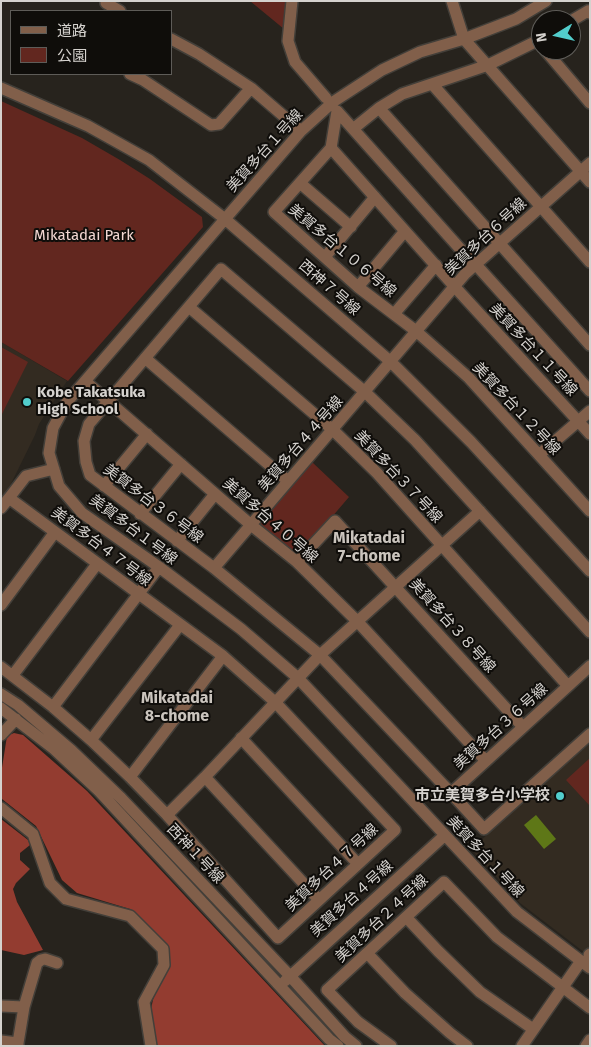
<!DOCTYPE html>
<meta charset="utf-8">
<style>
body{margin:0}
#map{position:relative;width:591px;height:1047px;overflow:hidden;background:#27231d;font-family:"Fira Sans","Noto Sans JP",sans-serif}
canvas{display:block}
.frame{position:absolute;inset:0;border:2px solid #d5d2ce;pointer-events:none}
.legend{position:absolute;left:10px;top:10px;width:162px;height:65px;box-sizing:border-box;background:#0f0d0a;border:1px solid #5e5c58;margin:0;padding:6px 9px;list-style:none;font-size:15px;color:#d5d2ce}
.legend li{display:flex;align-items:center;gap:10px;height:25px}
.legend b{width:25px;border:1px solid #5e5c58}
.north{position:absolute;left:531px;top:10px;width:50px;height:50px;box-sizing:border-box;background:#0f0d0a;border:1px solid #5e5c58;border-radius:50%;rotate:261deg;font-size:14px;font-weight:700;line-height:20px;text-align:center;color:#d5d2ce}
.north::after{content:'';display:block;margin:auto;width:18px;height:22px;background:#52cdcc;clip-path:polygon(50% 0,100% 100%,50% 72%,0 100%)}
</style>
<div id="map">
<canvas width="591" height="1047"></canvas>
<div class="frame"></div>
<ul class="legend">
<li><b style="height:6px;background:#815f4a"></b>道路</li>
<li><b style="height:14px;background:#62271f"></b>公園</li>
</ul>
<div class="north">N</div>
</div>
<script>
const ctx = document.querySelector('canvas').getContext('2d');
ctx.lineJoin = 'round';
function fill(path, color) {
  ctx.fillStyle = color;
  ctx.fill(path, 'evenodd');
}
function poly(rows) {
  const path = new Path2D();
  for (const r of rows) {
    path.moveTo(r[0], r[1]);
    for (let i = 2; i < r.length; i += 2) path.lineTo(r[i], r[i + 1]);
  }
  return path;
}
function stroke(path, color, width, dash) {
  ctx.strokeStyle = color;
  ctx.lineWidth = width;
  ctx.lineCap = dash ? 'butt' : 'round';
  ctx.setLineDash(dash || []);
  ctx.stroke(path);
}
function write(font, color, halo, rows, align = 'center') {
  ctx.font = font + ' "Fira Sans","Noto Sans JP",sans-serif';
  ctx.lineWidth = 4;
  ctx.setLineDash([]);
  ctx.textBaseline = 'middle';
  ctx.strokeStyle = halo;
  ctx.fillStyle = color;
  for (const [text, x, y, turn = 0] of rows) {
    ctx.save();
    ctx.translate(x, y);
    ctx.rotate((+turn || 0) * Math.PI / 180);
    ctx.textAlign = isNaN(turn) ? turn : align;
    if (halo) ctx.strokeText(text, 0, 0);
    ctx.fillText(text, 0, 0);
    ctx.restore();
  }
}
const built = poly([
 [1,342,67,381,39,424,35,435,6,494,1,501],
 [590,743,590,947,584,952,520,903,471,849]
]);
const green = poly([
 [250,1,286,1,284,29],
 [1,101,82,138,120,160,150,179,202,217,203,227,68,381,1,342],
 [1,347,28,362,1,416],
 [312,462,349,497,301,553,295,554,261,525,261,521],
 [590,758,590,806,566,780]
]);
const forest = poly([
 [14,733,23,735,87,791,325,1046,156,1046,151,1009,154,995,170,964,166,944,130,909,77,893,62,880,36,826,2,799,1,774,7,736],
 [1,819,28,840,30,845,20,853,20,860,30,869,16,883,13,889,17,902,43,950,24,955,1,950]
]);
const water = poly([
 [536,815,556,839,544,849,524,825]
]);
const minor = poly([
 [107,1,106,3,120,11],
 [292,1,288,41,295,62,326,98],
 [452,1,464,39,590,182],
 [546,1,516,19,464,39,420,52,382,70,333,102,301,131,67,402,53,428,49,453,59,486,82,513,159,567,241,629,298,678,517,912,590,968],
 [571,21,588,11,590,13],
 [171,39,199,54,251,88,301,131],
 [541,39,488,65,402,94,379,108,590,345],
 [545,50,590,103],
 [130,74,143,80,211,125,219,124,251,88],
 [433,85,590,262],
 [1,88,88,126,149,160,225,219,391,362,471,442,590,571],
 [337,111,471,261],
 [353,129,379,108],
 [331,148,337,111],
 [300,183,351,227],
 [325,257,375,197],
 [479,268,590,391],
 [358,287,405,231],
 [189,307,333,430,377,473,568,686],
 [394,314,436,265],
 [145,358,288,481],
 [85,381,251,525,297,562,357,621,486,761],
 [590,434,454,286,331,148,274,212,358,287,416,331,469,378,590,511],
 [539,455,590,411],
 [104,486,147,434],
 [9,498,26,476,54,469],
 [1,508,9,498,223,656,275,702,395,830,278,938,167,815,130,777,91,740,53,707,1,667],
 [140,514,181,464],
 [177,541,215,494],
 [297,562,335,521,523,727],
 [214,568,465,274,590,163],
 [1,605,55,532],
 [590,632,415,440,365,392,221,269,89,424,84,441,86,462,90,475,214,568,320,655,451,793,590,666],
 [13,675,97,564],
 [1,694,18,705,71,750,121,798,290,976,345,1037,356,1046],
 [53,707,159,567],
 [1,708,54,749,99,791,329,1039,338,1046],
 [1,735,16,719],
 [241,738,358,864],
 [91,740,180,625],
 [130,777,223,656],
 [205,777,319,900],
 [451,793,484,829,590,734],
 [1,808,33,834,50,883,66,899,130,916,163,949,164,965,144,1002,151,1046],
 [167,815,205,777,320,655,480,511],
 [406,917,438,951,480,992,533,1029],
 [367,953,405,993,450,1033,467,1046],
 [589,955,590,954],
 [285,981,444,836],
 [1,1006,24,1007,18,1043],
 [24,1007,37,963,41,960,45,959,57,963],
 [1,1041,18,1043,18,1046],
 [391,1046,358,1022,327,990,444,882,497,937,590,1008],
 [522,1046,581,961],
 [586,1046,590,1040]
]);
const markers = [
 [27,402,5,"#52cdcc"],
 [560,796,5,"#52cdcc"]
];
const streetNames = [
 ["美賀多台１号線",265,151,-48],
 ["美賀多台６号線",486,237,-43],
 ["美賀多台１０６号線",342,251,40],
 ["西神７号線",329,288,41],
 ["美賀多台１１号線",533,350,47],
 ["美賀多台１２号線",516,409,47],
 ["美賀多台４４号線",301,444,-49],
 ["美賀多台３７号線",398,477,47],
 ["美賀多台３６号線",153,504,37],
 ["美賀多台４０号線",270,521,41],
 ["美賀多台１号線",133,530,37],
 ["美賀多台４７号線",101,547,37],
 ["美賀多台３８号線",452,626,48],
 ["美賀多台３６号線",501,727,-42],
 ["西神１号線",195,854,47],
 ["美賀多台１号線",485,857,47],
 ["美賀多台４７号線",332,868,-43],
 ["美賀多台４号線",352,899,-42],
 ["美賀多台２４号線",382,919,-43]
];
const parkNames = [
 ["Mikatadai Park",84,236]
];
const poiNames = [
 ["Kobe Takatsuka",37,393],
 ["High School",37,410],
 ["市立美賀多台小学校",550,796,"right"]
];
const neighbourhoodNames = [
 ["Mikatadai",369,539],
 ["7-chome",369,557],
 ["Mikatadai",177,699],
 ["8-chome",177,717]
];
fill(built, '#332b21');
fill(green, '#62271f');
fill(forest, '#933c30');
fill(water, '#5e7717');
stroke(minor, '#433f39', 14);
stroke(minor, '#815f4a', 11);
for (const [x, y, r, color] of markers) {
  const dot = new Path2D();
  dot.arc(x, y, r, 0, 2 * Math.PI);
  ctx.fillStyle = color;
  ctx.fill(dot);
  stroke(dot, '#0f0d0a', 2);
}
write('15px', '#d5d2ce', '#0f0d0a', streetNames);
write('15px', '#f1d6d1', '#0f0d0a', parkNames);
write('bold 15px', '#d5d2ce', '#0f0d0a', poiNames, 'left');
write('bold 16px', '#cac4bd', '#0f0d0a', neighbourhoodNames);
</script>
